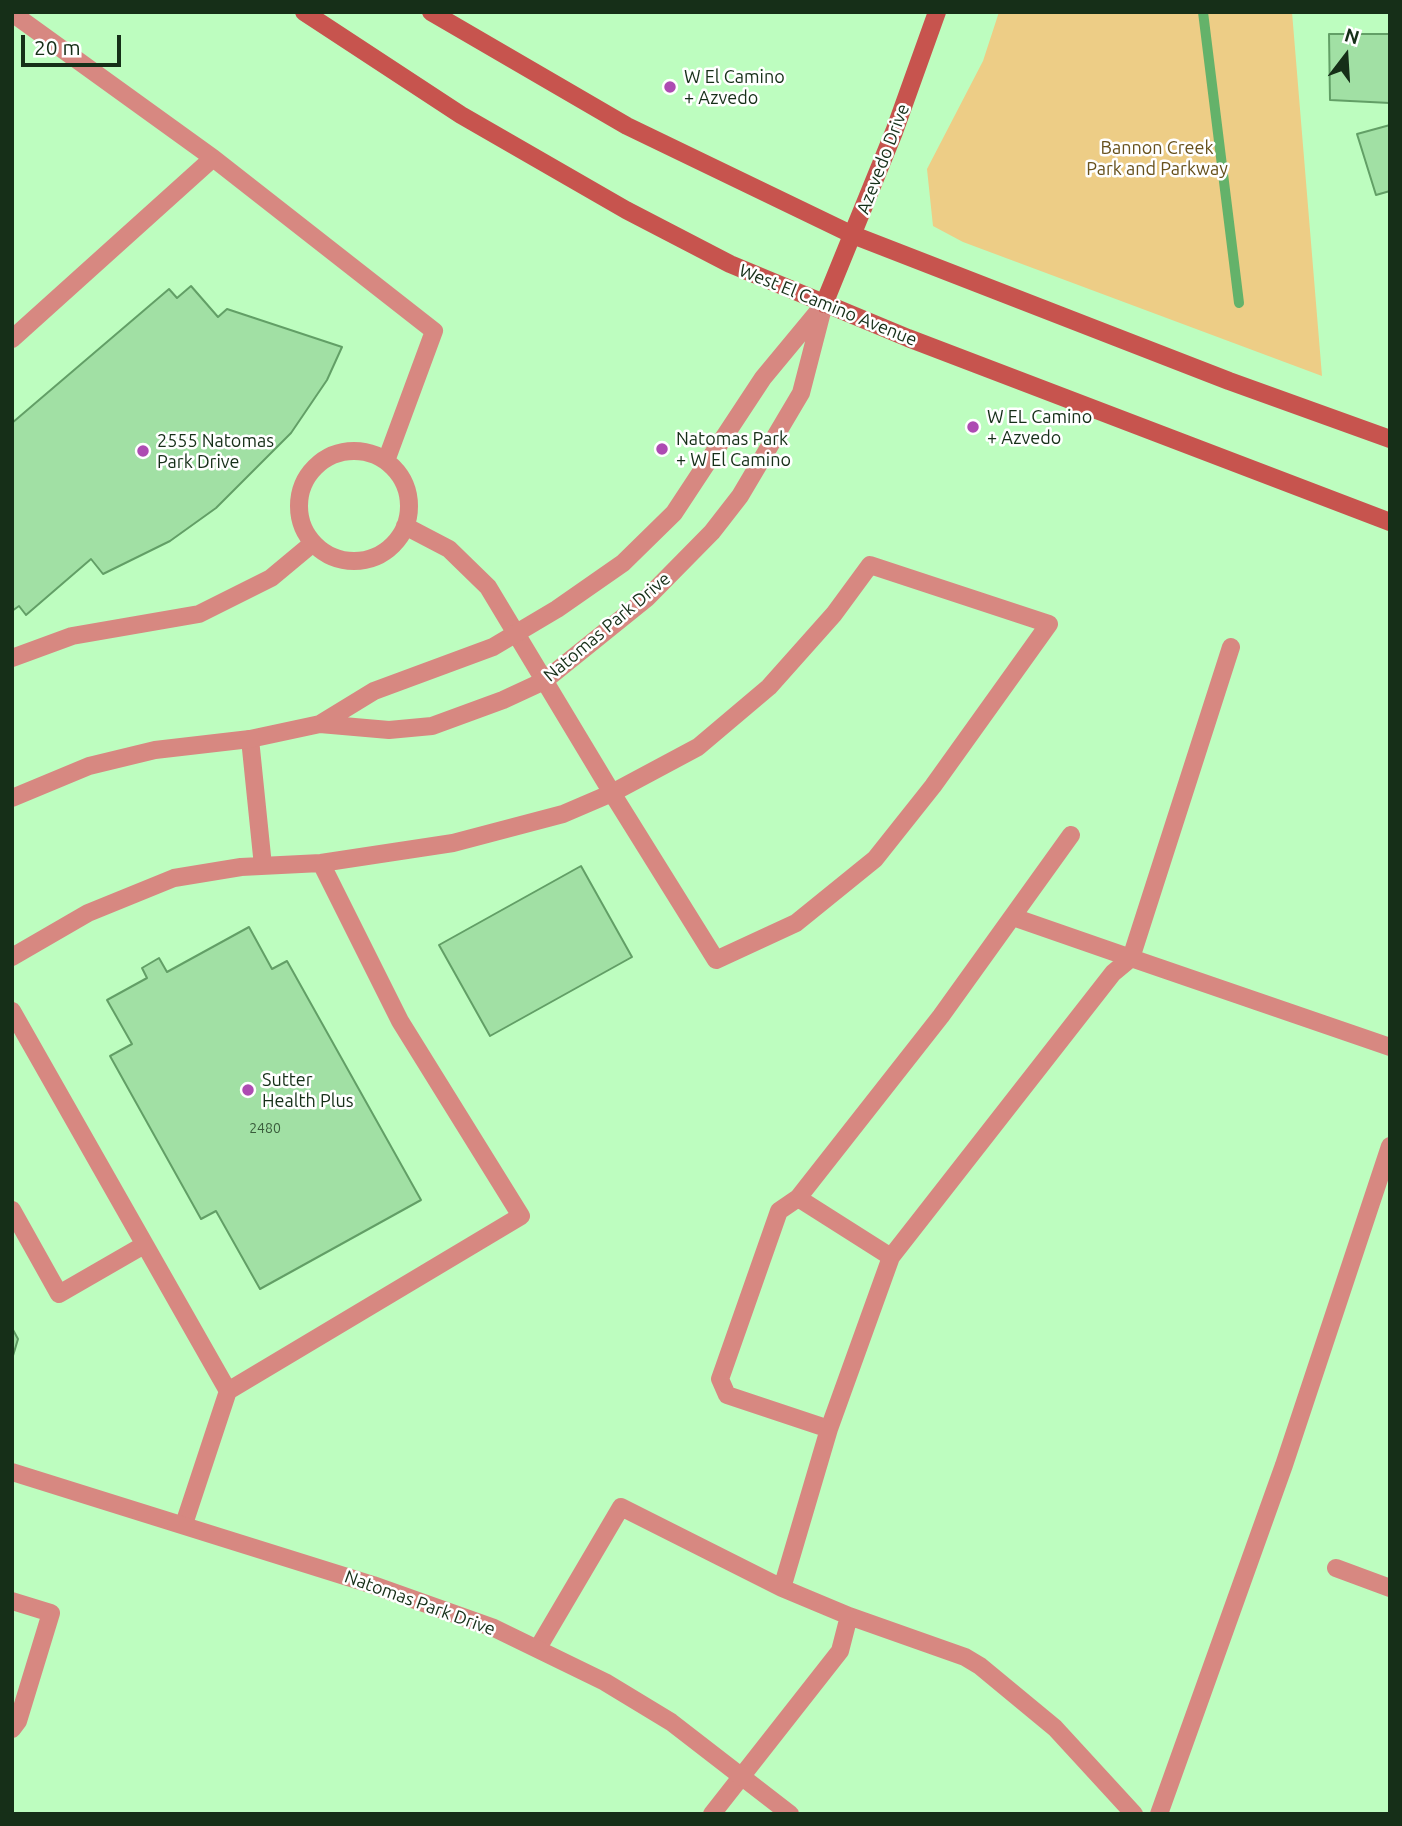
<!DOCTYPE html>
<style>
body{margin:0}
#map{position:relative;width:1402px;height:1826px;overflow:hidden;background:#bdfdbf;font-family:Ubuntu,sans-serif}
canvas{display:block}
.frame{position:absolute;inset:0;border:14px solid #162f18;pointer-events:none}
.north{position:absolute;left:1311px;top:21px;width:70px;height:70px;-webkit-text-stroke:5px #fff;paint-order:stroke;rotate:17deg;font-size:19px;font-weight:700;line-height:28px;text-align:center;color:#162f18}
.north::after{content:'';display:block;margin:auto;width:24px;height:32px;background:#162f18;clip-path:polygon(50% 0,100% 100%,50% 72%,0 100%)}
.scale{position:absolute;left:21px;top:35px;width:100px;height:32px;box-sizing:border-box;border:4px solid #162f18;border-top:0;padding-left:9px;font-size:21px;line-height:24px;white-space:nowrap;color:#162f18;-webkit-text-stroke:5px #fff;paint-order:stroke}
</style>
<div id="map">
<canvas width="1402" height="1826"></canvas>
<div class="frame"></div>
<div class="north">N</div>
<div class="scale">20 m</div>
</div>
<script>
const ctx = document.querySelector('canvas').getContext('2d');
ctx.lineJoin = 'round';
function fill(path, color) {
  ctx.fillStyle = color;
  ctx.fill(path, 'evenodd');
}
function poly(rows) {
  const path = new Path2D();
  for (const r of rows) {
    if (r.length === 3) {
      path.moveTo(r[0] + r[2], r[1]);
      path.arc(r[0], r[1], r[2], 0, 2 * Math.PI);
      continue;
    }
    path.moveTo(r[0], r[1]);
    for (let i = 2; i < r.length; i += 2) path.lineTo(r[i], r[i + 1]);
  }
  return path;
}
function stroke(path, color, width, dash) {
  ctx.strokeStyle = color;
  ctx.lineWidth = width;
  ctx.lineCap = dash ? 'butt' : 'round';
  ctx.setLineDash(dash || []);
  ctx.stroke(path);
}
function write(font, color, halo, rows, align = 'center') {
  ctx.font = font + ' Ubuntu,sans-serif';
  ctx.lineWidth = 5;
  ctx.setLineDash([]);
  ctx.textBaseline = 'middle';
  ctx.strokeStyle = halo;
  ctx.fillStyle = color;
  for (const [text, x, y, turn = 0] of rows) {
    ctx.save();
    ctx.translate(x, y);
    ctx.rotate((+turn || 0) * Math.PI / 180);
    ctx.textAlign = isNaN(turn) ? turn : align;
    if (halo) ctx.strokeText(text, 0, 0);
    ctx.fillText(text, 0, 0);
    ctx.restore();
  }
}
const green = poly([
 [999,12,1292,12,1322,376,963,242,933,226,927,169,983,61]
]);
const stream = poly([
 [1203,12,1239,303]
]);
const building = poly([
 [1329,34,1390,34,1390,103,1330,100,1329,34],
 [1390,125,1390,191,1376,195,1357,134,1390,125],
 [191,286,218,317,227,309,342,347,327,380,291,433,216,508,170,541,103,574,91,559,26,615,19,606,12,611,12,423,169,289,177,298,191,286],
 [581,866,632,957,490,1036,439,945,581,866],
 [249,927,272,969,287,961,421,1200,260,1289,216,1211,201,1219,110,1056,132,1044,107,1000,147,978,142,968,159,958,167,972,249,927],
 [12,1328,18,1339,12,1359,12,1328]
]);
const lane = poly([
 [12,13,213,158,434,331,386,461],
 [12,339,213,158],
 [354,506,55],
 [12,658,72,636,199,614,271,578,313,543],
 [250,739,263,866],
 [1013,917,1131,958,1231,647],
 [12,957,88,913,174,878,241,867,321,863,453,843,563,814,612,793,698,747,769,687,834,614,870,565,1049,624,933,786,875,859,796,923,716,960,612,793,488,587,449,549,405,526],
 [12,1011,228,1391],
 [798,1198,941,1016,1071,835],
 [12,1210,59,1294,144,1245],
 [829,1429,727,1395,720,1379,779,1211,798,1198,891,1257],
 [184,1524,228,1391,521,1216,400,1021,321,863],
 [1336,1568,1390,1588],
 [12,1601,51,1613,18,1721,12,1729],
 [849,1616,965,1657,980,1666,1055,1728,1134,1814],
 [538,1648,621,1507,782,1588],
 [712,1814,840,1651,849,1616,782,1588,829,1429,891,1257,1113,973,1131,958,1390,1047],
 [1159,1814,1284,1465,1390,1146]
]);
const street = poly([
 [320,724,374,691,493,647,557,609,623,563,674,513,763,378,821,308],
 [12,798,89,766,155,750,250,739,320,724,389,730,432,726,503,700,544,681,647,598,712,532,740,496,801,393,824,304],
 [12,1472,373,1585,494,1628,605,1682,671,1722,790,1814]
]);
const secondary = poly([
 [304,12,461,115,626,210,730,264,908,338,1390,522],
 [431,12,627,126,853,235,1229,381,1390,439],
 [824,304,894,132,937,12]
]);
const markers = [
 [670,87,7,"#ad4bb2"],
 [973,427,7,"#ad4bb2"],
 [662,449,7,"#ad4bb2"],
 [143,451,7,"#ad4bb2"],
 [248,1090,7,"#ad4bb2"]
];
const numberNames = [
 ["2480",265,1128]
];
const poiNames = [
 ["W El Camino",684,77],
 ["+ Azvedo",684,98],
 ["W EL Camino",987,417],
 ["+ Azvedo",987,438],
 ["Natomas Park",676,439],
 ["+ W El Camino",676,460],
 ["2555 Natomas",157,441],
 ["Park Drive",157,462],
 ["Sutter",262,1080],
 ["Health Plus",262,1101]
];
const parkNames = [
 ["Bannon Creek",1157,148],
 ["Park and Parkway",1157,169]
];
const streetNames = [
 ["Azevedo Drive",883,159,-69],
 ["West El Camino Avenue",828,305,22],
 ["Natomas Park Drive",607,627,-40],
 ["Natomas Park Drive",420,1603,20]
];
fill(green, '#edcd86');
stroke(stream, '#64b26a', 10);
fill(building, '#a1e0a4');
stroke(building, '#629f66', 2);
stroke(lane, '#d78881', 18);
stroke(street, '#d78881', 18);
stroke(secondary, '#c7544e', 18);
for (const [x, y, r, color] of markers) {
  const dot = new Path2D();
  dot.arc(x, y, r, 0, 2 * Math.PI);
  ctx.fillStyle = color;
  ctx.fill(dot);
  stroke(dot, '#fff', 2.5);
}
write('14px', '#395b3b', null, numberNames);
write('18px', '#162f18', '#fff', poiNames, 'left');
write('18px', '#67511c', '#fff', parkNames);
write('18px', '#162f18', '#fff', streetNames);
</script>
